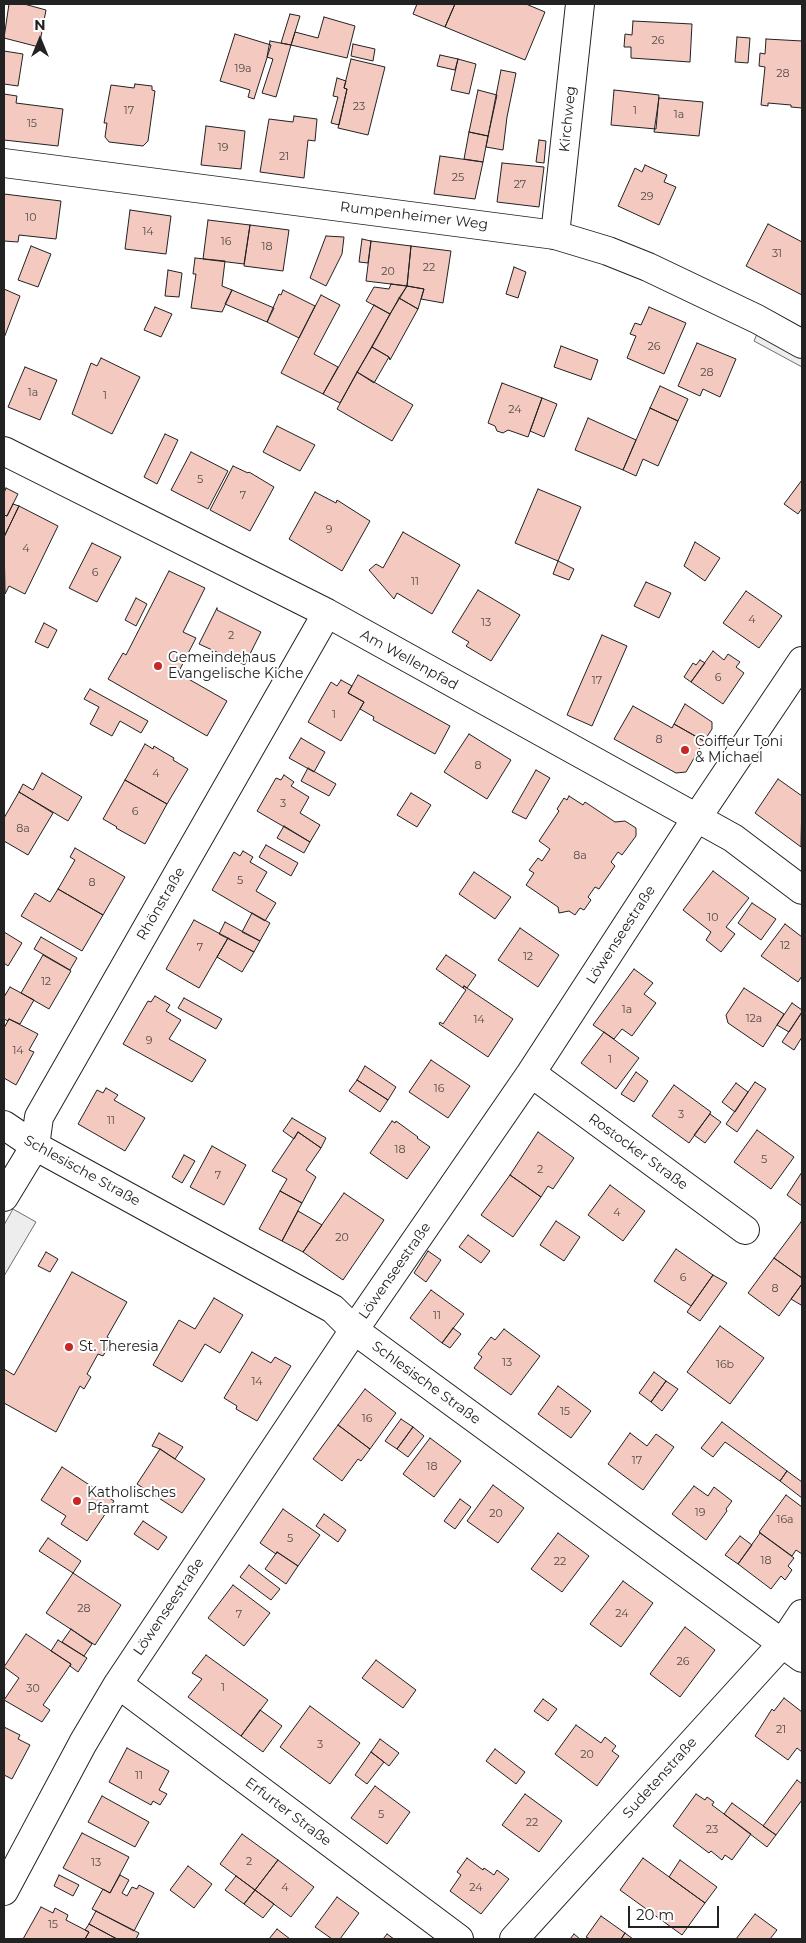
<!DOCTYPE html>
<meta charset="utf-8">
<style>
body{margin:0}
#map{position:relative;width:806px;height:1943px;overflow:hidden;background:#fff;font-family:Montserrat,sans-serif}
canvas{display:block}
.frame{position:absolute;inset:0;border:5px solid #222;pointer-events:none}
.north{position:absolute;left:15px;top:15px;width:50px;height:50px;-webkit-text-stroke:4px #fff;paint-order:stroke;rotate:0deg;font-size:14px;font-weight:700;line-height:20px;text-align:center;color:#222}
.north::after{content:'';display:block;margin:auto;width:18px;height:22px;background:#222;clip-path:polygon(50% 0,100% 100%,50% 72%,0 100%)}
.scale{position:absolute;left:628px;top:1906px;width:91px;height:22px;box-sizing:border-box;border:2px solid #222;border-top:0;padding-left:6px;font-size:15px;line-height:18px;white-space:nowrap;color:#222;-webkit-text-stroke:4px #fff;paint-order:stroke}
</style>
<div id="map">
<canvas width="806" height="1943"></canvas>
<div class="frame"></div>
<div class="north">N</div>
<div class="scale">20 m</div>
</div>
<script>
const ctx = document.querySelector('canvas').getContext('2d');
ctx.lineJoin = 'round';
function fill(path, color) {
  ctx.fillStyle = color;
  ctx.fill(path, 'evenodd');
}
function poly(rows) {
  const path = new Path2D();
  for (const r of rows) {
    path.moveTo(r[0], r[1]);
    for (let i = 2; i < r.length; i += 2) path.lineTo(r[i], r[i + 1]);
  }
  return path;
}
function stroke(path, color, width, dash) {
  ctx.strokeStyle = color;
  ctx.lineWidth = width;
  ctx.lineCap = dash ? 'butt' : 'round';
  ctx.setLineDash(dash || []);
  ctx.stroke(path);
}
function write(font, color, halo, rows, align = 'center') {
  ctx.font = font + ' Montserrat,sans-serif';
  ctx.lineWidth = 4;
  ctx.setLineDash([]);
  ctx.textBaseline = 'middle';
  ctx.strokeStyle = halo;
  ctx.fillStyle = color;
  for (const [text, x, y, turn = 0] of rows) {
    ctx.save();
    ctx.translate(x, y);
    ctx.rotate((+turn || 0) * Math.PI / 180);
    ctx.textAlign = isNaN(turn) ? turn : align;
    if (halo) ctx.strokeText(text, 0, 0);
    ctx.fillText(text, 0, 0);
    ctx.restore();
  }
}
const parking = poly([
 [757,334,802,357,802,367,754,341,757,334],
 [13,1209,36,1222,4,1276,4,1225,13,1209]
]);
const building = poly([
 [9,4,24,4,46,10,39,47,4,38,9,4],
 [417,4,455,4,445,27,413,14,417,4],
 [455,4,526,4,545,12,525,60,445,27,455,4],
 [290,14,300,16,291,45,281,43,290,14],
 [324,17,355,26,347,58,291,45,295,32,318,38,324,17],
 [633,21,692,24,690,62,631,58,631,47,624,47,625,34,632,35,633,21],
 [235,34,271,45,254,99,248,97,250,90,220,81,235,34],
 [737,37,750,38,748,63,735,62,737,37],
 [766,39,802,41,802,108,791,107,791,105,768,103,768,106,761,105,765,67,759,66,760,53,765,54,766,39],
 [270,41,291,45,276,97,262,93,273,59,267,57,270,41],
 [353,44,375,49,373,61,351,56,353,44],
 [4,51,23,54,18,86,4,84,4,51],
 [440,55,458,59,455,70,437,66,440,55],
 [351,59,385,67,368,135,338,128,347,89,344,88,351,59],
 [458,59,476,64,469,94,451,90,458,59],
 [501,70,516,73,507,117,503,150,486,147,501,70],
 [337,78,346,81,344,88,347,89,339,125,331,123,338,97,333,96,337,78],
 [135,84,152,86,152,90,155,91,148,141,143,146,109,142,105,137,107,123,104,123,111,85,134,88,135,84],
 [478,90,497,95,488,136,469,132,478,90],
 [614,90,659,95,656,129,611,125,614,90],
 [4,94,17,96,16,103,63,109,58,146,4,140,4,94],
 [659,98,703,102,699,136,654,132,659,98],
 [294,116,317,119,315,141,308,140,304,178,260,172,269,119,293,122,294,116],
 [206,126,245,131,241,169,201,165,206,126],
 [469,132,488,136,483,162,464,159,469,132],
 [539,140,546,141,544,163,536,162,539,140],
 [440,156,483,162,475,199,434,194,440,156],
 [502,163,544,167,539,207,497,202,502,163],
 [645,165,667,175,664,182,676,187,659,225,618,206,635,168,642,172,645,165],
 [4,194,61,201,56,239,19,235,18,242,4,241,4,194],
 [130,210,171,216,166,254,125,249,130,210],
 [208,220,250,225,244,264,203,259,208,220],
 [768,224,802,242,802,295,746,266,768,224],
 [250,225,289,230,283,271,244,266,250,225],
 [326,236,344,237,342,254,326,286,310,278,326,236],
 [362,239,371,241,368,263,359,262,362,239],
 [371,241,411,246,407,286,366,281,371,241],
 [31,246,51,254,38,287,18,280,31,246],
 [411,246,451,251,443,303,421,299,424,289,407,286,411,246],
 [195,258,225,261,222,286,232,290,222,312,191,308,196,274,193,274,195,258],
 [514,267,526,272,518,298,506,294,514,267],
 [168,270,182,273,179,297,165,296,168,270],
 [391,284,407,286,390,314,366,301,374,287,389,289,391,284],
 [407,286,424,289,418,309,399,298,407,286],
 [4,289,20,296,4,338,4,289],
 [232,290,274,308,267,322,225,304,232,290],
 [283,290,315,306,299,338,267,322,279,294,281,295,283,290],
 [321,295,340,305,314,354,338,367,323,394,281,373,321,295],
 [399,298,418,309,390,360,389,357,372,347,399,298],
 [374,305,390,314,340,403,323,394,374,305],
 [155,307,172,314,161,337,144,330,155,307],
 [649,307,686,323,664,374,627,358,636,336,630,334,635,323,641,325,649,307],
 [697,343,736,359,720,397,703,389,700,396,678,386,697,343],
 [561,346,598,360,591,380,554,367,561,346],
 [372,347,389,357,374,383,357,372,372,347],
 [101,358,140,377,112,434,72,414,91,363,97,366,101,358],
 [25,367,57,380,40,420,8,407,25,367],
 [357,372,413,405,392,441,337,409,357,372],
 [502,383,542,398,528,437,508,430,503,433,497,431,495,426,488,423,502,383],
 [660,386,688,399,678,421,650,408,660,386],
 [542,398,557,404,544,437,530,431,542,398],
 [650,408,678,421,658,466,643,459,636,476,623,470,650,408],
 [588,418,636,440,623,470,575,450,588,418],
 [277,426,315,445,300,471,263,452,277,426],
 [165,434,178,440,157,484,144,477,165,434],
 [191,452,228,471,208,509,171,490,191,452],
 [233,466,248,473,249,472,274,487,250,531,210,510,233,466],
 [802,480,802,508,798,514,784,504,802,480],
 [6,488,18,494,7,516,4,515,4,493,6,488],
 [538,489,581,507,558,561,515,543,538,489],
 [315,492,336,503,337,500,370,521,342,571,289,539,315,492],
 [13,504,19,506,4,537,4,515,7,516,13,504],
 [19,506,58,526,25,594,9,586,5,594,4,537,19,506],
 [403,532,460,565,432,614,397,593,394,599,369,570,376,564,383,568,403,532],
 [695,542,720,558,705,581,684,566,695,542],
 [92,543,121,557,97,602,69,588,92,543],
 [558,561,574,569,569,580,553,574,558,561],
 [169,571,205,588,183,632,196,638,178,673,227,701,207,736,108,679,123,653,126,655,169,571],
 [646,582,671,593,659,618,634,606,646,582],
 [478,590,520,615,491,661,466,646,469,642,452,632,478,590],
 [746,591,782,616,759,648,723,623,746,591],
 [136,598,147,604,136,626,125,620,136,598],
 [217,608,217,610,261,632,244,666,243,664,199,644,217,608],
 [44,623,57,630,48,648,35,642,44,623],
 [602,635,627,646,592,726,567,715,602,635],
 [713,651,724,660,728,654,740,662,736,667,744,673,723,704,691,682,713,651],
 [700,660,705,663,691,682,684,677,693,663,696,665,700,660],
 [358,675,450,726,435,754,373,720,374,717,360,709,364,702,348,693,358,675],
 [341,680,352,686,348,693,364,702,341,741,308,722,331,682,337,686,341,680],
 [90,689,148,721,141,733,120,721,112,736,90,724,99,707,84,699,90,689],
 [685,704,712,722,712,729,704,741,674,724,685,704],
 [633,706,672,728,674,724,704,741,686,772,676,773,614,739,633,706],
 [469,734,511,760,487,799,444,772,469,734],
 [301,738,325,752,314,772,289,758,301,738],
 [145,744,153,749,154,746,162,751,174,758,173,760,188,769,167,804,125,780,145,744],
 [308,768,336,784,329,796,301,781,308,768],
 [536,770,550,778,526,819,512,812,536,770],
 [42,773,82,797,68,821,19,792,23,784,33,790,42,773],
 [284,775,294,782,291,786,309,797,300,813,320,825,310,842,257,811,276,778,281,780,284,775],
 [778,779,802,796,801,847,755,813,778,779],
 [125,780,167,804,145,844,116,828,117,827,103,819,125,780],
 [19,792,53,813,28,855,4,841,4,818,19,792],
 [411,793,431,805,417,827,397,815,411,793],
 [569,796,583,805,585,802,615,822,625,821,636,828,636,836,622,855,618,852,611,862,615,866,599,889,595,887,588,897,591,900,584,910,580,908,575,915,569,911,559,913,558,907,526,885,534,873,529,870,538,858,542,861,550,849,539,841,559,811,557,809,564,798,567,800,569,796],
 [284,826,310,842,304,853,277,838,284,826],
 [266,845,298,863,291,876,259,857,266,845],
 [75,848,125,877,103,915,58,889,75,860,70,857,75,848],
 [243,851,253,857,250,862,267,872,256,891,276,903,265,921,212,890,234,852,240,856,243,851],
 [713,871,749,898,726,927,735,934,721,952,706,940,711,932,683,910,713,871],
 [474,872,511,897,495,919,459,894,474,872],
 [58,889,103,915,82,951,21,916,35,893,50,902,58,889],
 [752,903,776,919,761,940,738,923,752,903],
 [252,913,270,923,260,941,242,932,252,913],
 [194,920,228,938,199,988,166,969,194,920],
 [225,922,260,941,254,952,219,934,225,922],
 [785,924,802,937,802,976,798,982,761,956,785,924],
 [520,928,559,955,538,987,498,960,520,928],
 [4,932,22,943,8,966,4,963,4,932],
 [41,937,77,958,70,970,34,949,41,937],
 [228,938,254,952,242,972,217,957,228,938],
 [43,955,71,971,49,1009,21,993,43,955],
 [446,955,476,975,467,988,464,986,463,988,436,969,446,955],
 [634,969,653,983,644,994,656,1003,632,1036,622,1029,614,1039,593,1025,634,969],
 [464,986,513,1019,488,1057,439,1024,440,1022,443,1024,466,990,463,988,464,986],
 [10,987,34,1000,20,1024,9,1019,8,1021,4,1019,4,997,10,987],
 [744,988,784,1014,763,1047,728,1023,726,1015,744,988],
 [155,996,170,1005,166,1011,181,1020,169,1039,206,1060,192,1082,123,1044,148,1001,151,1002,155,996],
 [184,998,222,1019,216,1029,178,1008,184,998],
 [792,1003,802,1010,802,1012,789,1032,777,1025,792,1003],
 [802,1012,802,1037,794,1050,782,1042,802,1012],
 [9,1019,38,1034,29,1050,34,1052,16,1085,4,1078,4,1028,9,1019],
 [604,1032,639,1058,616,1089,581,1063,604,1032],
 [431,1060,470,1086,448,1118,409,1092,431,1060],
 [365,1066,396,1087,388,1100,357,1080,365,1066],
 [636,1072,648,1081,634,1102,621,1094,636,1072],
 [357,1080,388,1100,380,1112,349,1091,357,1080],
 [755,1082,766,1089,737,1132,726,1124,755,1082],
 [736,1083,748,1092,735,1112,722,1102,736,1083],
 [674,1085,711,1112,689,1143,652,1116,674,1085],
 [106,1088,118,1095,114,1100,145,1118,125,1151,78,1124,97,1090,103,1093,106,1088],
 [710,1114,721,1122,705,1143,694,1135,710,1114],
 [292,1118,326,1138,321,1148,298,1132,294,1139,283,1131,292,1118],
 [392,1121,395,1123,396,1121,418,1137,417,1138,430,1147,407,1179,370,1153,392,1121],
 [757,1130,794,1157,771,1189,734,1162,757,1130],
 [298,1132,321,1148,306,1170,316,1177,302,1203,280,1191,287,1179,272,1171,298,1132],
 [538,1132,574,1158,553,1189,548,1186,541,1197,510,1175,538,1132],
 [212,1146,246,1165,224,1205,190,1187,212,1146],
 [184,1155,195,1161,182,1183,172,1177,184,1155],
 [802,1172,802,1206,787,1195,802,1172],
 [510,1175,541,1197,513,1237,481,1215,510,1175],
 [610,1185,645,1211,623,1241,588,1215,610,1185],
 [280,1191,302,1203,282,1241,259,1229,280,1191],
 [344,1193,384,1220,343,1280,303,1252,344,1193],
 [298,1211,322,1225,303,1252,282,1241,298,1211],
 [556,1221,580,1237,564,1261,540,1245,556,1221],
 [801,1222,802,1224,802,1278,774,1258,801,1222],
 [468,1235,490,1251,481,1263,459,1247,468,1235],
 [676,1249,713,1275,691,1306,654,1281,676,1249],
 [428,1251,441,1260,426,1282,414,1273,428,1251],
 [46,1252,58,1259,50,1272,38,1266,46,1252],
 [774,1258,802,1278,802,1284,779,1316,748,1293,774,1258],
 [72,1272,127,1302,107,1337,112,1340,103,1356,98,1354,87,1374,91,1377,84,1389,80,1386,56,1432,4,1403,4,1369,14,1375,72,1272],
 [713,1275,727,1283,700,1321,687,1312,713,1275],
 [802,1284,802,1303,801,1305,791,1299,802,1284],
 [431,1290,464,1314,442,1343,410,1318,431,1290],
 [214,1298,243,1315,220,1353,205,1344,182,1382,153,1365,179,1320,195,1329,214,1298],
 [720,1326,764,1358,730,1404,687,1372,720,1326],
 [453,1328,461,1334,450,1348,442,1343,453,1328],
 [504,1329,540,1356,511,1395,474,1368,482,1357,478,1354,491,1337,495,1340,504,1329],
 [252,1352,271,1363,275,1357,291,1366,257,1421,236,1409,237,1406,224,1398,252,1352],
 [654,1372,666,1381,651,1402,639,1393,654,1372],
 [666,1381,678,1389,662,1411,651,1402,666,1381],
 [558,1386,591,1411,571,1438,538,1414,558,1386],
 [365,1389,396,1413,370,1449,338,1425,365,1389],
 [401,1419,413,1427,397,1449,385,1441,401,1419],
 [722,1422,787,1471,780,1481,725,1442,713,1457,701,1448,722,1422],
 [338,1425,370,1449,361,1461,358,1459,342,1481,313,1459,338,1425],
 [413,1427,424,1436,408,1457,397,1449,413,1427],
 [159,1433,183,1447,175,1459,160,1449,152,1446,159,1433],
 [630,1433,647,1446,656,1434,674,1447,643,1490,608,1464,630,1433],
 [430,1438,461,1461,434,1497,403,1474,430,1438],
 [160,1449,205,1479,182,1513,137,1484,160,1449],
 [62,1467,114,1501,87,1541,61,1524,66,1516,41,1500,62,1467],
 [787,1471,802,1482,802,1498,780,1481,787,1471],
 [493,1485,524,1508,498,1543,467,1521,493,1485],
 [694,1486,708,1496,714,1487,732,1501,726,1509,727,1511,706,1540,672,1514,694,1486],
 [786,1495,802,1507,802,1554,796,1550,792,1556,759,1532,786,1495],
 [460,1499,471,1507,455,1529,444,1521,460,1499],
 [283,1509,320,1535,298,1566,277,1552,276,1554,260,1543,283,1509],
 [324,1514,346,1530,338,1542,316,1526,324,1514],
 [143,1521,167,1537,158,1550,134,1534,143,1521],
 [558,1533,589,1556,562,1592,531,1569,558,1533],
 [760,1533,794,1558,788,1566,792,1570,785,1580,781,1576,771,1589,738,1564,760,1533],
 [740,1536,752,1545,738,1564,725,1555,740,1536],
 [48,1538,81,1561,73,1573,39,1551,48,1538],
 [277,1552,298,1566,286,1584,265,1569,277,1552],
 [249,1565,280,1589,271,1600,240,1577,249,1565],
 [73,1573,121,1605,95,1645,46,1613,73,1573],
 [623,1581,653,1603,621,1647,590,1624,623,1581],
 [233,1585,270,1613,244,1646,208,1618,233,1585],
 [685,1627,715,1650,680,1697,650,1674,685,1627],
 [71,1629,92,1644,84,1656,62,1642,71,1629],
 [26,1634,71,1664,43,1705,50,1710,42,1722,4,1700,19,1678,4,1667,26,1634],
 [58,1640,87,1658,78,1672,70,1666,71,1664,51,1651,58,1640],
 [206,1655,268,1700,241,1736,188,1697,202,1679,192,1673,206,1655],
 [376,1660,416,1690,403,1708,362,1678,376,1660],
 [784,1698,802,1712,802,1752,797,1748,788,1760,755,1736,772,1709,774,1711,784,1698],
 [543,1699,557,1709,548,1721,534,1711,543,1699],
 [310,1706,360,1743,330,1784,280,1747,310,1706],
 [260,1710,282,1726,263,1752,241,1736,260,1710],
 [576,1725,601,1743,605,1737,616,1746,612,1751,619,1756,597,1786,555,1754,576,1725],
 [4,1727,20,1735,18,1739,30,1745,12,1779,4,1775,4,1727],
 [380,1739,399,1753,389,1766,371,1752,380,1739],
 [127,1748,169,1771,159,1790,167,1794,160,1805,153,1801,151,1805,109,1782,127,1748],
 [495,1749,525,1772,516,1784,486,1761,495,1749],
 [371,1752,384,1762,367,1784,355,1775,371,1752],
 [797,1780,802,1784,802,1800,776,1835,763,1826,797,1780],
 [375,1786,410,1812,387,1844,351,1818,375,1786],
 [525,1794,562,1821,539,1852,502,1825,525,1794],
 [696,1794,705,1800,707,1797,714,1802,712,1805,751,1834,732,1860,725,1855,722,1860,711,1851,709,1853,673,1826,696,1794],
 [102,1796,149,1822,135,1847,88,1822,102,1796],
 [732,1803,776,1835,767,1847,724,1814,732,1803],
 [82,1833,129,1857,110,1893,63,1868,82,1833],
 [242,1834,278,1860,255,1890,220,1864,242,1834],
 [467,1858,483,1870,484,1868,494,1875,497,1870,509,1879,481,1914,450,1891,461,1875,457,1872,467,1858],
 [643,1858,705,1903,682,1935,620,1890,643,1858],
 [278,1860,314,1887,291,1917,255,1890,278,1860],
 [680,1860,717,1887,705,1903,669,1877,680,1860],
 [188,1866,212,1884,194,1908,170,1890,188,1866],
 [59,1875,79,1885,73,1896,54,1886,59,1875],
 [120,1875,129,1880,122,1893,127,1896,132,1887,137,1889,139,1885,154,1893,134,1931,92,1909,103,1889,110,1893,120,1875],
 [236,1876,255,1890,244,1904,225,1890,236,1876],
 [255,1890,274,1904,263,1918,244,1904,255,1890],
 [337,1897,359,1913,340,1939,332,1939,315,1927,337,1897],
 [41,1907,53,1913,55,1908,68,1915,66,1920,89,1932,85,1939,23,1939,41,1907],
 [96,1911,139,1933,136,1939,117,1939,89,1924,96,1911],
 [755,1914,777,1930,770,1939,736,1939,755,1914],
 [601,1916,625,1933,621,1939,590,1939,586,1937,601,1916],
 [89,1924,117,1939,85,1939,89,1932,85,1930,89,1924],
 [277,1929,290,1939,269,1939,277,1929],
 [625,1933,633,1939,621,1939,625,1933],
 [387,1934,394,1939,383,1939,387,1934],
 [574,1934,580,1939,570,1939,574,1934]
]);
const street = poly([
 [555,235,580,4],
 [4,451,327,613,733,838,802,890],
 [531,1073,745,1230],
 [4,1125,35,1146,333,1309,354,1330,802,1658],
 [4,1197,35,1146,39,1117,327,613],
 [118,1684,459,1939],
 [4,1891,83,1743,118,1684,354,1330,531,1073,696,819,802,661],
 [514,1939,782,1644,802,1614]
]);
const secondary = poly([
 [4,163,555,235,608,251,648,267,757,319,802,344]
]);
const markers = [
 [158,666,5,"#c62828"],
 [685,750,5,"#c62828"],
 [69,1347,5,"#c62828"],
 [77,1501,5,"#c62828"]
];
const numberNames = [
 ["26",658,41],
 ["19a",243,69],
 ["28",783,74],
 ["23",359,107],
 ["17",129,111],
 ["1",635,111],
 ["1a",679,115],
 ["15",32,124],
 ["19",223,148],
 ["21",284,157],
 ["25",458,178],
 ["27",520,185],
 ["29",647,197],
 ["10",31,218],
 ["14",148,232],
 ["16",226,242],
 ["18",267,247],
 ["31",777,254],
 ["22",429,268],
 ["20",388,272],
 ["26",654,347],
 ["28",707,373],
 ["1a",33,393],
 ["1",105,396],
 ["24",515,410],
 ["5",200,480],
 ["7",243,496],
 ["9",329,530],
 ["4",26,549],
 ["6",95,573],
 ["11",415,582],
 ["4",752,620],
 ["13",486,623],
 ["2",231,636],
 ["6",718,678],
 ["17",597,681],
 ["1",334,715],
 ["8",659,740],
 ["8",478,766],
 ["4",156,774],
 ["3",283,804],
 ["6",135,812],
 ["8a",23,829],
 ["8a",580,856],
 ["5",240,881],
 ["8",92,883],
 ["10",713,918],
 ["12",785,946],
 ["7",200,948],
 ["12",528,957],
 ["12",46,982],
 ["1a",627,1010],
 ["12a",754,1019],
 ["14",479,1020],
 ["9",149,1041],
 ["14",18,1051],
 ["1",610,1060],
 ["16",439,1089],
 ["3",681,1115],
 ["11",111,1121],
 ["18",400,1150],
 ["5",764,1160],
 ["2",540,1170],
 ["7",218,1176],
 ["4",617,1213],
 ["20",342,1238],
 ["6",683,1278],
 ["8",775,1289],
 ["11",437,1316],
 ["13",507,1363],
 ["16b",725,1365],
 ["14",257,1382],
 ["15",565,1412],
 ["16",367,1419],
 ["17",637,1461],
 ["18",432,1467],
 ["19",700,1513],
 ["20",496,1514],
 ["16a",785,1520],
 ["5",290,1539],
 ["18",766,1561],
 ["22",560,1562],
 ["28",84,1609],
 ["24",622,1614],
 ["7",239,1615],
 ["26",683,1662],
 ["1",223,1688],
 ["30",33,1689],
 ["21",781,1730],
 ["3",320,1745],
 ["20",587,1755],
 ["11",139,1776],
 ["5",381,1815],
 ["22",532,1823],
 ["23",712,1830],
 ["2",249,1862],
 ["13",96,1863],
 ["4",285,1888],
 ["24",476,1888],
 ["15",53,1925]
];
const streetNames = [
 ["Kirchweg",568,119,-84],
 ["Rumpenheimer Weg",414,216,7],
 ["Am Wellenpfad",409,660,29],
 ["Rhönstraße",161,904,-60],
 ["Löwenseestraße",621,935,-57],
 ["Rostocker Straße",638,1152,36],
 ["Schlesische Straße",82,1171,29],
 ["Löwenseestraße",395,1271,-55],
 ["Schlesische Straße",426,1383,36],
 ["Löwenseestraße",169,1607,-56],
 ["Sudetenstraße",660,1778,-48],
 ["Erfurter Straße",288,1812,37]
];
const poiNames = [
 ["Gemeindehaus",168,658],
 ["Evangelische Kiche",168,674],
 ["Coiffeur Toni",695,742],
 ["& Michael",695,758],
 ["St. Theresia",79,1347],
 ["Katholisches",87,1493],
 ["Pfarramt",87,1509]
];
fill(parking, '#ededed');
stroke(parking, '#6f6f6f', 1);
fill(building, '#f3c9c0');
stroke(building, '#222', 1);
stroke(street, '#222', 30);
stroke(secondary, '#222', 30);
stroke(street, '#fff', 28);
stroke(secondary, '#fff', 28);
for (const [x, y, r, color] of markers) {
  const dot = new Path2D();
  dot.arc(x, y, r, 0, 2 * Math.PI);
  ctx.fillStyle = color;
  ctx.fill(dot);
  stroke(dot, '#fff', 2);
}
write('11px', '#564c4a', null, numberNames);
write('14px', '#222', '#fff', streetNames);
write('14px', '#222', '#fff', poiNames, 'left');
</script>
